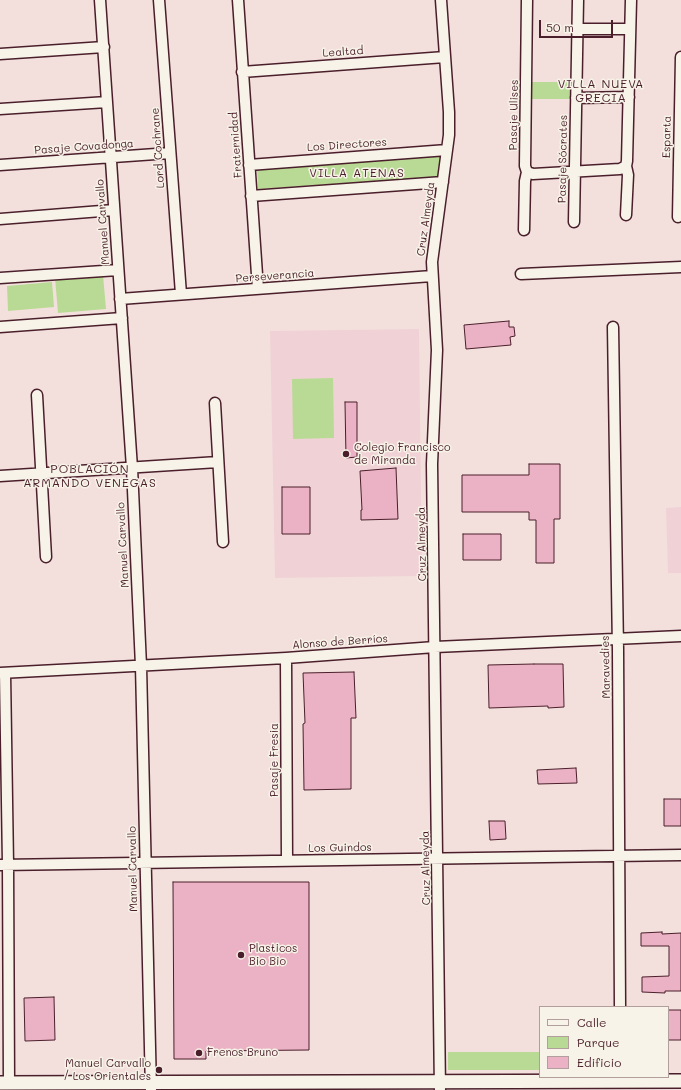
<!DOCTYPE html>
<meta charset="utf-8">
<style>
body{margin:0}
#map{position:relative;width:681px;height:1090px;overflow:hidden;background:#f3e0dd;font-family:Mali,sans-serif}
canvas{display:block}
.legend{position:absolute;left:539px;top:1006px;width:130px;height:72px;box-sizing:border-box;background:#f7f3e8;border:1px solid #b29e9c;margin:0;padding:5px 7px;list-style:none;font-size:12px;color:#4a1f2b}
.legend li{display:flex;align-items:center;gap:8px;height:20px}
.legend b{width:20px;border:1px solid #b29e9c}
.scale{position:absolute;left:539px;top:20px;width:74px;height:18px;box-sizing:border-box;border:2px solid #4a1f2b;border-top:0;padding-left:5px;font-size:12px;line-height:14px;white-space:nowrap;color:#4a1f2b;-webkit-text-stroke:3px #f7f3e8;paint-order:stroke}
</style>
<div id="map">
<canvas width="681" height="1090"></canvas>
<ul class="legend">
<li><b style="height:5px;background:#f7f3e8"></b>Calle</li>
<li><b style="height:11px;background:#b9da94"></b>Parque</li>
<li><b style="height:11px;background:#eab2c4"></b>Edificio</li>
</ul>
<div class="scale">50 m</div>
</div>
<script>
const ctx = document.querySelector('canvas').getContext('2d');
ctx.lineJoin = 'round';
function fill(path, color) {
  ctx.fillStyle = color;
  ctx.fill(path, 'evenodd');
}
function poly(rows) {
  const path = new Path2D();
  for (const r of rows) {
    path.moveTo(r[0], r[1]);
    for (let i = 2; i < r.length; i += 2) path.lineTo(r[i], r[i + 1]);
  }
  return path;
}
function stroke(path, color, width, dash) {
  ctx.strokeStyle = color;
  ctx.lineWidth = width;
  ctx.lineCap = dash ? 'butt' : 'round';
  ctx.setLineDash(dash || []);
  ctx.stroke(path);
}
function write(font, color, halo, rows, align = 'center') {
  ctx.font = font + ' Mali,sans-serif';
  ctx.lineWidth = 3;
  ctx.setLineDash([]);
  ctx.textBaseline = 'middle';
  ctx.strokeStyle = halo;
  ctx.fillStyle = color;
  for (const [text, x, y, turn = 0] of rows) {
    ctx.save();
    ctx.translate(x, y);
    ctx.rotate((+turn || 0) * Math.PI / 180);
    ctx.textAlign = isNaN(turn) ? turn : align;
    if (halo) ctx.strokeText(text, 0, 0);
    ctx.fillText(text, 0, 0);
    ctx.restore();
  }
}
const built = poly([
 [419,329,422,576,275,578,270,331],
 [681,507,681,573,668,573,666,508]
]);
const green = poly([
 [531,82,570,82,570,99,531,99],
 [441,156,438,177,258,189,257,168],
 [103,275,106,309,58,313,55,278],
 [52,282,54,307,8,311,7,286],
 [333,378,334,438,293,439,292,379],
 [448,1052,540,1052,540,1070,448,1070]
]);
const building = poly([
 [509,321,509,327,514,327,515,336,510,337,511,345,466,349,464,325,509,321],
 [345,402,357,402,357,457,346,458,345,402],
 [529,464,560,464,560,519,554,519,554,563,536,563,536,520,529,520,529,512,462,512,462,475,529,475,529,464],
 [396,468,398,519,361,520,361,510,362,510,360,471,396,468],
 [282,487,310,487,310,534,282,534,282,487],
 [463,534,501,534,501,560,463,560,463,534],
 [534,664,563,664,564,707,548,708,548,706,489,708,488,665,534,664],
 [354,672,356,718,351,718,351,789,304,790,303,724,305,723,303,673,354,672],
 [576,768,577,783,538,784,537,770,576,768],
 [664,799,681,799,681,826,664,826,664,799],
 [489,821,505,821,506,839,490,840,489,821],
 [173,882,309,882,309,1050,206,1051,206,1059,174,1059,173,882],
 [662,932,662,934,681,933,681,991,665,991,665,993,642,992,642,977,669,976,669,946,641,946,641,933,662,932],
 [54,997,55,1040,25,1041,24,998,54,997],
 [668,1010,681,1010,681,1040,668,1040,668,1010]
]);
const minor = poly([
 [100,0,132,468,141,666,151,1090],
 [159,0,181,294],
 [238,0,258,289],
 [577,29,630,29],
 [0,54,104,47],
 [242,72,445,57],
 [576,98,629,97],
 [0,109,107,102],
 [0,165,170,153],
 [249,165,447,150],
 [527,172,533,174,620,169,626,166],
 [251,196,443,182],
 [626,215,628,175,626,166,627,161,631,0],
 [678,217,681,57],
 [0,219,114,210],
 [574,222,578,0],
 [524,230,525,181,527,172,525,166,527,0],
 [521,274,681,267],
 [0,278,118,270],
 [120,299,432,276],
 [0,327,122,318],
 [613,327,618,650,620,1007],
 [37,395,46,557],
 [215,403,223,542],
 [0,476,218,462],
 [286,658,287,861],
 [0,673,286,658,435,647,681,636],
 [5,673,8,865,9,1083],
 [0,865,681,855],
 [440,1090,432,464,437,350,432,262,449,135,449,112,441,0]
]);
const major = poly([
 [0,1083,681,1081]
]);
const markers = [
 [346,454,4,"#4a1f2b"],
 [241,955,4,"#4a1f2b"],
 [199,1053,4,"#4a1f2b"],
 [159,1070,4,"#4a1f2b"]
];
const streetNames = [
 ["Lealtad",343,52,-4],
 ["Pasaje Ulises",514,115,-89],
 ["Esparta",667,137,-89],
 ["Fraternidad",236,145,-94],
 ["Los Directores",347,145,-4],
 ["Pasaje Covadonga",84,147,-4],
 ["Lord Cochrane",158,148,-94],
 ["Pasaje Sócrates",563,159,-89],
 ["Cruz Almeyda",426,219,-82],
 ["Manuel Carvallo",103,222,-94],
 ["Perseverancia",275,276,-4],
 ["Cruz Almeyda",422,544,-91],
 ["Manuel Carvallo",123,545,-93],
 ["Alonso de Berríos",340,642,-4],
 ["Maravedies",606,667,-91],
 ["Pasaje Fresia",275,760,-90],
 ["Los Guindos",340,848,-1],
 ["Cruz Almeyda",426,868,-91],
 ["Manuel Carvallo",133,869,-91]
];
const poiNames = [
 ["Colegio Francisco",354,448],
 ["de Miranda",354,461],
 ["Plasticos",249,949],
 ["Bio Bio",249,962],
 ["Frenos Bruno",207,1053],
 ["Manuel Carvallo",151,1064,"right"],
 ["/ Los Orientales",151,1077,"right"]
];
const neighbourhoodNames = [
 ["VILLA NUEVA",601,84],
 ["GRECIA",601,98],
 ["VILLA ATENAS",357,173],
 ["POBLACIÓN",90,469],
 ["ARMANDO VENEGAS",90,483]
];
fill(built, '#f0d2d6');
fill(green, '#b9da94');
fill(building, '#eab2c4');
stroke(building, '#4a1f2b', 1);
stroke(minor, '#4a1f2b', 13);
stroke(major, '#4a1f2b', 16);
stroke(minor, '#f7f3e8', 10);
stroke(major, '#f7f3e8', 13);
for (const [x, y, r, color] of markers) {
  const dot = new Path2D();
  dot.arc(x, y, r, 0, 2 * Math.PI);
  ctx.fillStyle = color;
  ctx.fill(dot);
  stroke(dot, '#f7f3e8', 1.5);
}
write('11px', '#4a1f2b', '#f7f3e8', streetNames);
write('11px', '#4a1f2b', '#f7f3e8', poiNames, 'left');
ctx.letterSpacing = '1px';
write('12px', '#4a1f2b', '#f7f3e8', neighbourhoodNames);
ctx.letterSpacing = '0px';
</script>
